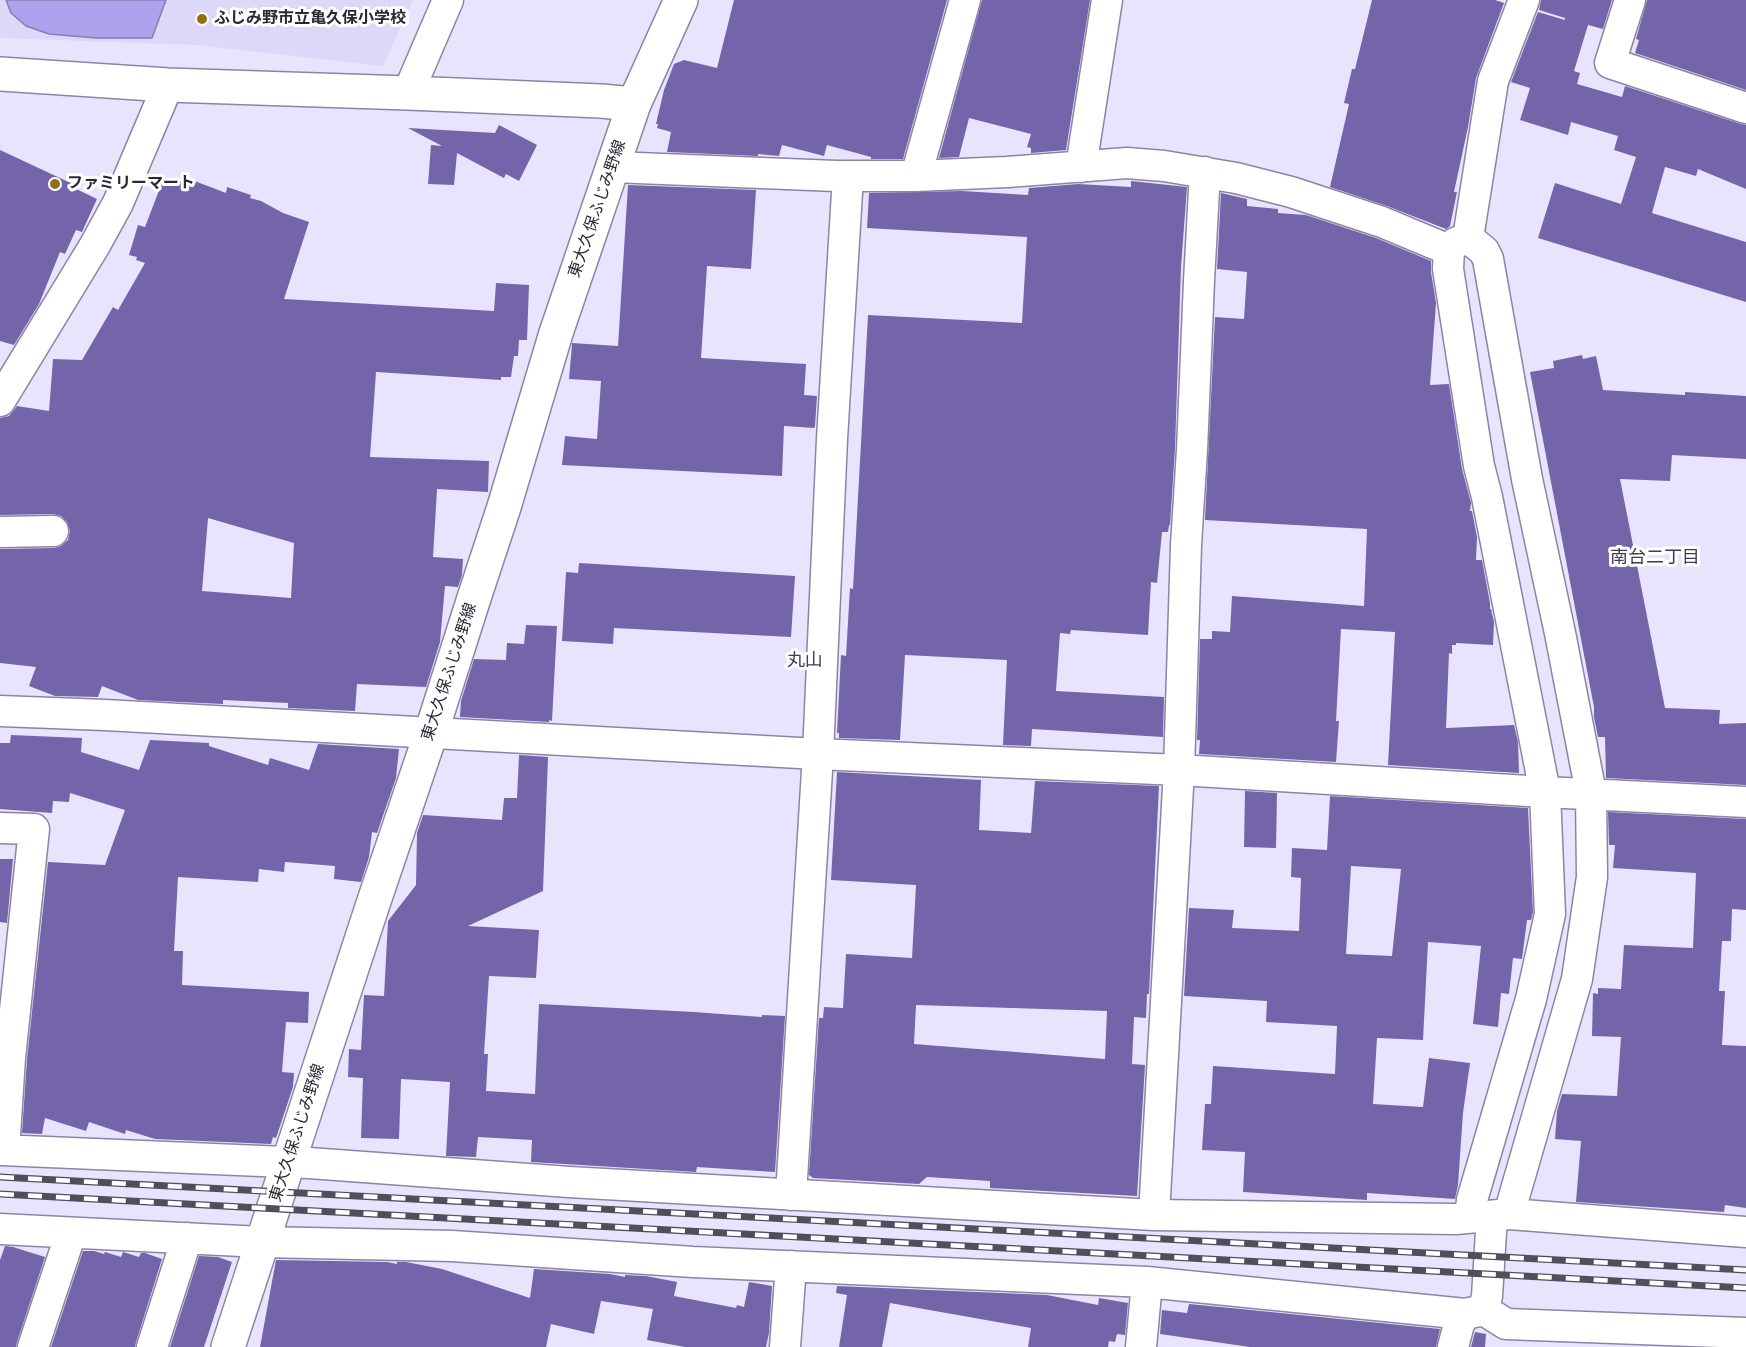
<!DOCTYPE html>
<meta charset="utf-8">
<style>
body{margin:0}
canvas{display:block;background:#e8e4fe}
</style>
<canvas width="1746" height="1347"></canvas>
<script>
const ctx = document.querySelector('canvas').getContext('2d');
ctx.lineJoin = 'round';
function fill(path, color) {
  ctx.fillStyle = color;
  ctx.fill(path, 'evenodd');
}
function poly(rows) {
  const path = new Path2D();
  for (const r of rows) {
    path.moveTo(r[0], r[1]);
    for (let i = 2; i < r.length; i += 2) path.lineTo(r[i], r[i + 1]);
  }
  return path;
}
function stroke(path, color, width, dash) {
  ctx.strokeStyle = color;
  ctx.lineWidth = width;
  ctx.lineCap = dash ? 'butt' : 'round';
  ctx.setLineDash(dash || []);
  ctx.stroke(path);
}
function write(font, color, halo, rows, align = 'center') {
  ctx.font = font + ' Poppins,"Noto Sans JP",sans-serif';
  ctx.lineWidth = 6;
  ctx.setLineDash([]);
  ctx.textBaseline = 'middle';
  ctx.strokeStyle = halo;
  ctx.fillStyle = color;
  for (const [text, x, y, turn = 0] of rows) {
    ctx.save();
    ctx.translate(x, y);
    ctx.rotate((+turn || 0) * Math.PI / 180);
    ctx.textAlign = isNaN(turn) ? turn : align;
    if (halo) ctx.strokeText(text, 0, 0);
    ctx.fillText(text, 0, 0);
    ctx.restore();
  }
}
const built = poly([
 [0,0,413,0,383,66,196,45,0,38]
]);
const water = poly([
 [6,0,166,0,152,38,96,38,49,34,26,26,11,13,6,0]
]);
const building = poly([
 [734,0,947,0,903,159,871,159,871,157,827,145,824,156,782,145,779,156,758,154,758,156,667,152,671,132,657,128,658,124,656,124,664,90,674,64,684,60,717,68],
 [982,0,1090,0,1066,150,1031,153,1031,148,1027,147,1031,134,969,118,959,157,939,158],
 [1372,0,1495,0,1504,3,1476,78,1468,127,1454,192,1457,192,1450,226,1446,229,1387,206,1330,187,1349,104,1344,103,1352,69,1355,69],
 [1541,0,1612,0,1603,29,1588,25,1574,71,1580,73,1577,84,1622,97,1625,86,1741,124,1746,125,1746,189,1698,169,1696,176,1665,167,1652,213,1746,242,1746,302,1538,238,1555,183,1621,204,1636,157,1614,150,1618,136,1571,122,1568,135,1520,120,1530,88,1511,82,1538,12,1565,20,1565,18,1539,10],
 [1647,0,1746,0,1746,90,1635,53,1639,40,1636,39],
 [499,125,537,145,519,181,506,174,504,178,457,153,454,185,428,184,431,145,442,146,408,128,495,133],
 [0,150,75,185,74,188,97,199,82,232,76,230,65,254,60,252,39,304,14,345,0,341],
 [163,180,176,184,177,180,191,185,192,180,226,193,227,187,251,195,250,198,261,201,283,213,309,222,284,299,494,311,496,283,529,285,527,340,519,340,518,356,514,356,511,377,501,377,501,380,376,372,370,457,489,461,488,492,437,489,433,557,463,559,462,575,458,587,445,586,440,642,426,687,357,684,355,711,288,708,288,703,223,700,223,704,138,700,102,686,98,697,55,696,29,686,36,667,0,663,0,549,54,548,61,546,68,540,70,531,67,522,61,516,53,514,0,515,0,418,9,416,17,406,49,411,53,359,82,360,113,307,118,310,145,263,136,260,137,257,129,255,138,225,145,227],
 [208,518,294,543,291,598,202,591],
 [1131,181,1187,187,1181,267,1175,449,1170,525,1169,525,1168,532,1162,532,1157,583,1151,582,1148,635,1071,630,1070,634,1060,633,1056,691,1164,697,1163,737,1032,729,1031,746,1003,745,1007,660,905,655,900,740,839,738,839,733,837,733,841,655,846,656,850,588,853,589,868,315,1022,323,1027,237,867,228,869,193,962,191,1028,195,1029,188,1078,184,1131,187],
 [628,185,756,190,751,269,707,266,701,358,806,364,804,395,817,396,815,426,814,428,784,426,782,476,562,465,565,436,597,439,601,381,569,379,572,345,572,343,618,346],
 [1221,193,1247,199,1247,206,1278,209,1278,213,1306,215,1376,238,1431,261,1431,272,1436,303,1430,385,1449,384,1462,469,1471,503,1470,511,1472,511,1477,537,1476,560,1482,560,1490,603,1490,609,1491,609,1494,622,1493,645,1456,643,1456,645,1452,645,1452,654,1449,653,1446,728,1514,725,1518,742,1519,773,1388,765,1395,632,1341,629,1336,721,1339,721,1336,762,1199,754,1200,740,1197,740,1200,639,1212,639,1212,631,1230,632,1232,596,1364,606,1367,529,1205,520,1215,317,1244,319,1247,272,1217,269],
 [1582,355,1583,359,1596,356,1603,390,1685,395,1685,392,1746,396,1746,459,1672,455,1670,481,1620,479,1665,708,1720,710,1719,724,1746,723,1746,785,1606,778,1605,737,1598,737,1594,717,1594,707,1530,372,1554,368,1553,361],
 [579,563,795,576,791,637,614,628,613,644,562,641,566,572,578,573],
 [526,625,557,626,552,721,549,720,549,722,460,717,461,701,474,659,506,660,507,643,524,644],
 [11,735,82,738,81,752,139,770,150,740,209,743,209,746,268,765,270,758,309,770,318,744,399,749,396,778,377,833,372,832,369,857,361,882,334,879,335,866,285,862,284,872,259,869,258,882,178,877,174,951,183,951,182,985,309,992,308,1023,286,1022,282,1072,294,1073,293,1087,276,1138,273,1137,271,1144,155,1139,126,1130,125,1134,89,1122,86,1131,45,1118,42,1134,22,1133,27,1059,48,862,105,865,125,810,70,793,69,802,53,801,52,813,0,809,0,743,10,743],
 [519,755,548,757,543,891,468,926,539,930,536,978,489,976,484,1054,488,1054,486,1091,535,1094,539,1004,694,1012,762,1017,762,1015,785,1016,775,1172,697,1167,696,1172,531,1162,532,1140,478,1137,476,1157,446,1156,450,1082,401,1079,399,1139,361,1138,363,1078,348,1077,349,1049,361,1050,364,995,384,996,388,921,416,885,417,833,423,815,502,820,504,798,517,798],
 [837,772,981,780,979,830,1031,833,1035,781,1159,786,1149,994,1147,994,1146,1018,1134,1017,1132,1064,1145,1065,1137,1196,990,1188,990,1181,927,1177,919,1184,813,1178,809,1175,819,1018,823,1018,824,1007,843,1008,846,954,912,958,916,885,831,880],
 [916,1005,1107,1011,1105,1059,914,1044],
 [1245,791,1277,793,1276,848,1244,847],
 [1330,796,1528,808,1533,912,1531,920,1527,920,1522,959,1513,958,1509,994,1501,993,1498,1027,1473,1024,1481,946,1428,942,1423,1040,1377,1038,1373,1104,1423,1107,1429,1058,1470,1063,1463,1113,1458,1185,1455,1199,1367,1193,1367,1200,1243,1192,1245,1152,1202,1150,1205,1104,1211,1104,1213,1066,1335,1074,1337,1026,1266,1022,1267,1001,1184,996,1189,908,1234,910,1232,928,1299,931,1301,878,1291,877,1292,848,1327,850],
 [1351,866,1401,869,1392,956,1346,954],
 [1608,812,1746,819,1746,910,1732,909,1731,941,1722,941,1719,991,1725,991,1722,1045,1746,1046,1746,1208,1725,1205,1724,1212,1576,1202,1581,1141,1555,1139,1557,1111,1562,1094,1617,1096,1621,1037,1592,1036,1593,993,1598,994,1598,988,1621,989,1624,945,1693,948,1696,873,1613,868,1615,845,1609,845],
 [0,859,13,859,7,923,0,922],
 [5,1246,13,1247,45,1257,17,1342,16,1347,0,1347,0,1260],
 [83,1251,94,1251,104,1254,105,1252,121,1257,123,1252,139,1257,141,1253,145,1253,162,1259,136,1342,135,1347,51,1347],
 [199,1256,218,1257,232,1262,204,1347,170,1347],
 [276,1260,387,1262,397,1264,397,1262,406,1262,442,1269,530,1298,534,1269,610,1274,625,1277,625,1275,646,1276,677,1282,674,1296,736,1308,737,1305,744,1307,749,1282,772,1286,769,1333,766,1347,685,1347,647,1340,653,1309,601,1301,594,1334,551,1324,546,1347,260,1347],
 [837,1286,1047,1295,1098,1305,1099,1298,1128,1303,1125,1335,1117,1334,1115,1342,1109,1341,1108,1347,1028,1347,1031,1328,890,1303,882,1347,839,1347,847,1295,836,1293],
 [1189,1304,1231,1308,1440,1329,1436,1347,1250,1347,1160,1334,1162,1310,1187,1313],
 [1475,1332,1486,1334,1485,1347,1471,1347]
]);
const street = poly([
 [1630,0,1610,63,1746,108],
 [408,93,448,0],
 [613,167,836,176,916,176,1007,172,1127,163,1164,166,1236,178,1291,192,1382,222,1449,250],
 [1081,167,1107,0],
 [916,176,965,0],
 [1468,238,1455,243,1449,250,1448,269,1479,466,1487,497,1545,792,1550,914,1531,999,1472,1200,1470,1217],
 [1468,238,1484,251,1488,259,1527,479,1560,633,1591,793,1592,877,1577,979,1509,1214],
 [1468,238,1493,81,1524,0],
 [0,401,95,245,118,203,168,85],
 [0,532,53,531],
 [0,711,105,715,818,754,1179,770,1545,792,1746,802],
 [0,828,34,829,10,1058,4,1150],
 [0,1150,309,1163,569,1182,1154,1215,1456,1219,1509,1214,1746,1232],
 [791,1195,818,754,832,439,848,176],
 [1154,1215,1179,770,1186,545,1192,450,1199,281,1205,172],
 [0,1229,262,1242,452,1246,693,1262,1147,1282,1465,1314,1484,1310,1506,1324,1746,1333],
 [1484,1310,1487,1296,1492,1216],
 [33,1347,71,1233],
 [152,1347,187,1238],
 [785,1347,791,1266],
 [1141,1347,1147,1282],
 [1453,1347,1459,1324,1465,1314]
]);
const secondary = poly([
 [0,74,168,85,408,93,601,101,634,104],
 [228,1347,373,904,431,733,474,598,504,507,556,333,634,104,681,0]
]);
const rail = poly([
 [0,1177,1746,1270],
 [0,1194,1746,1288]
]);
const markers = [
 [202,19,6,"#946e16"],
 [55,184,6,"#946e16"]
];
const poiNames = [
 ["ふじみ野市立亀久保小学校",214,19],
 ["ファミリーマート",67,184]
];
const streetNames = [
 ["東大久保ふじみ野線",598,209,-71],
 ["東大久保ふじみ野線",450,672,-72],
 ["東大久保ふじみ野線",298,1133,-72]
];
const neighbourhoodNames = [
 ["南台二丁目",1655,558],
 ["丸山",805,661]
];
fill(built, '#ddd8f8');
fill(water, '#b0a1ec');
stroke(water, '#887db5', 1.5);
fill(building, '#7465aa');
stroke(street, '#8a85a3', 33);
stroke(secondary, '#8a85a3', 36);
stroke(street, '#fff', 30);
stroke(secondary, '#fff', 33);
stroke(rail, '#504e5c', 7);
stroke(rail, '#fff', 4.5, [14]);
for (const [x, y, r, color] of markers) {
  const dot = new Path2D();
  dot.arc(x, y, r, 0, 2 * Math.PI);
  ctx.fillStyle = color;
  ctx.fill(dot);
  stroke(dot, '#fff', 2);
}
write('bold 16px', '#2a2834', '#fff', poiNames, 'left');
write('16px', '#2a2834', '#fff', streetNames);
write('18px', '#3f3b55', '#fff', neighbourhoodNames);
</script>
